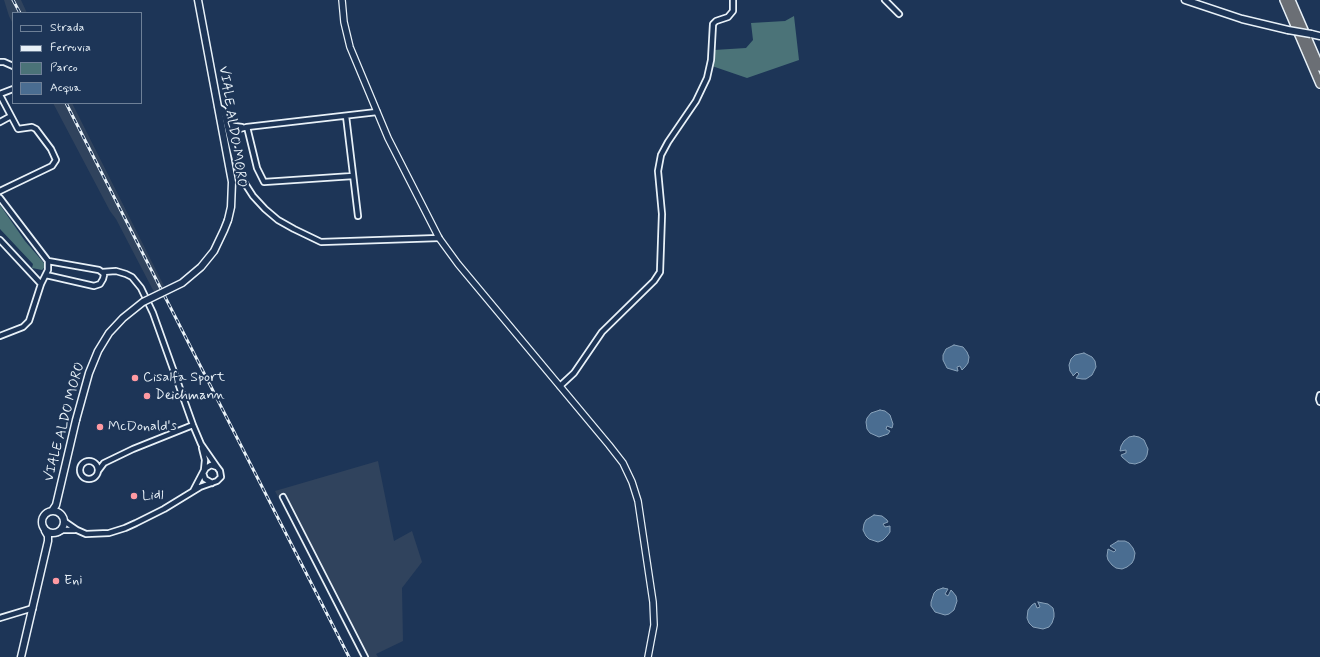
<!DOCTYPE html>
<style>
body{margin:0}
#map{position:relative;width:1320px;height:657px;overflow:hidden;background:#1d3557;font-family:Mynerve,sans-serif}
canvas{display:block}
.legend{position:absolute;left:12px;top:12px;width:130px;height:92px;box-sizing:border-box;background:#1d3557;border:1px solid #6e8097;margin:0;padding:5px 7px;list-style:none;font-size:12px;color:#e8f1f8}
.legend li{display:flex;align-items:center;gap:8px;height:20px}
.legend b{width:20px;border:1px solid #6e8097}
</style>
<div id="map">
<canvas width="1320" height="657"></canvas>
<ul class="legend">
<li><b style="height:5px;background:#1d3557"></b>Strada</li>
<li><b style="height:5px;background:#e8f1f8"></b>Ferrovia</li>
<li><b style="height:11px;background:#4b7378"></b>Parco</li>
<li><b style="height:11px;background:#4a6d91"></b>Acqua</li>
</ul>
</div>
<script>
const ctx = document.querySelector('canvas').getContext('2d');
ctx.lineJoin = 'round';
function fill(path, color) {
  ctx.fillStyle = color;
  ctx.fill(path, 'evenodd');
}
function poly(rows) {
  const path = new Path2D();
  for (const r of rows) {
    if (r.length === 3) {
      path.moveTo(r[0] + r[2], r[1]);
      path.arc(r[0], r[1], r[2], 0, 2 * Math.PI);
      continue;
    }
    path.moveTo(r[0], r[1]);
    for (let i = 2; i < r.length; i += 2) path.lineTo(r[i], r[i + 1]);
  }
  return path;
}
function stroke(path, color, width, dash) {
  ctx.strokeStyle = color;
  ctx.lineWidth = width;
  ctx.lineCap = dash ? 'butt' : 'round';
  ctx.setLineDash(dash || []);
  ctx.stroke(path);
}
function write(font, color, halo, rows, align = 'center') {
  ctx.font = font + ' Mynerve,sans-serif';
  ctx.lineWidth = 4;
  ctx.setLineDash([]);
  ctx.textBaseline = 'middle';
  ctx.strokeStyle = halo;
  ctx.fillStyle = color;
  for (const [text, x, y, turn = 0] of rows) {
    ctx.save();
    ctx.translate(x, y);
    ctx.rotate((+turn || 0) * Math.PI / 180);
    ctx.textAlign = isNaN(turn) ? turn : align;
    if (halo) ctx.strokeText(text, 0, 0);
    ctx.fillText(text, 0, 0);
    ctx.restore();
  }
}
const built = poly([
 [4,0,21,0,27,13,13,13,13,24,9,16],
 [53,103,72,103,164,286,154,292,116,219,110,211],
 [378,461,394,541,412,531,422,562,402,588,403,641,376,654,378,657,360,657,275,491]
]);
const green = poly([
 [794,16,799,60,747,78,712,66,714,50,746,48,753,40,751,23,785,21],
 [0,205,25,241,44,263,44,268,42,270,32,268,33,264,0,229]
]);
const water = poly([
 [954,345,963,347,967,352,969,357,968,363,965,367,962,370,960,366,957,367,958,371,957,371,947,368,943,360,943,355,946,349,954,345],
 [1084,353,1092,357,1095,361,1096,367,1092,375,1086,379,1082,379,1076,378,1079,374,1077,372,1073,376,1073,375,1070,371,1069,365,1071,359,1075,355,1084,353],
 [880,410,885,411,890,415,893,424,892,428,887,426,886,429,890,431,888,434,879,437,870,433,867,429,866,422,867,418,871,413,880,410],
 [1134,436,1139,437,1144,440,1148,449,1147,455,1145,459,1141,462,1135,464,1129,463,1122,457,1121,455,1126,453,1126,450,1120,451,1121,446,1124,441,1129,437,1134,436],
 [874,515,882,516,887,520,888,522,883,524,885,527,890,526,890,532,887,536,883,540,878,542,869,539,866,536,863,530,864,524,866,520,874,515],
 [1118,541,1125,541,1129,543,1133,548,1135,553,1134,559,1132,563,1127,567,1122,569,1116,568,1112,565,1108,560,1107,556,1108,549,1114,552,1116,550,1110,546,1118,541],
 [943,588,948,589,945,594,948,596,951,590,952,591,956,596,957,601,954,610,949,614,945,615,935,612,931,606,931,602,934,593,937,590,943,588],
 [1038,602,1048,604,1053,608,1054,613,1054,617,1052,623,1049,627,1043,629,1033,627,1029,623,1027,618,1028,610,1032,605,1035,603,1037,608,1040,607,1038,602]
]);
const minor = poly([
 [885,0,899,14],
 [0,62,4,62,13,66],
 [0,94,13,89],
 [0,95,18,129,32,127,36,129,51,149,56,160,52,166,0,191],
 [218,107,223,110,236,163,242,179,253,196,265,209,278,220,294,229,321,242,439,238],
 [346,116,358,216],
 [226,119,229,124,234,126,242,127],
 [0,122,11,116],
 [247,127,257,168,264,182,353,176],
 [230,138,232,133,236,130,247,127,377,112],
 [0,198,48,261,99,270,103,273,104,275,103,279,100,284,94,286,46,275],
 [0,240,41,284],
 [102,272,116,271,126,274,132,277,141,288,153,313,193,425,201,444,217,467],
 [0,336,23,327,29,321,41,284,48,270,48,261],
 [560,386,574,373,602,332,654,281,660,272,662,214,658,171,661,155,668,142,696,101,707,78,711,60,713,24,716,21,728,17,733,11,733,0],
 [1320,395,1319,399,1320,402],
 [89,470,9],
 [98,471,104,463,133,449,193,425],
 [193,491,204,470,205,460,202,448],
 [283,497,365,657],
 [64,521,77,530,86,534,109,533,125,528,136,523,164,509,200,487,217,481,221,477,220,471,217,467,211,465,206,468,203,473,205,479,212,483],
 [59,532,63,530,75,530],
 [0,618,33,608]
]);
const tertiary = poly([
 [342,0,344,22,350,47,388,138,439,238,458,264,609,445,623,463,632,482,638,501,653,602,654,625,648,657]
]);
const secondary = poly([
 [198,0,232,182,231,207,228,220],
 [1185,0,1242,19,1288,30],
 [1311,34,1320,36],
 [53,522,11],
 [52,511,56,505,76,420],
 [21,657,48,541,48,536,45,531]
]);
const trunk = poly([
 [1284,0,1320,84],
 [1291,0,1320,67]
]);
const rail = poly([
 [13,0,20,13],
 [66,103,349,657]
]);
const secondaryBridge = poly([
 [1288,30,1311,34],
 [76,420,89,373,98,351,109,333,123,318,143,302,182,283,201,267,214,251,224,230,228,220]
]);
const markers = [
 [135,378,4,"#ff9aa2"],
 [147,396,4,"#ff9aa2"],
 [100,427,4,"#ff9aa2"],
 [134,496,4,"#ff9aa2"],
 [56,581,4,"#ff9aa2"]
];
const streetNames = [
 ["VIALE ALDO MORO",232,127,81],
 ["VIALE ALDO MORO",65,422,-75]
];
const poiNames = [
 ["Cisalfa Sport",143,378],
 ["Deichmann",155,396],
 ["McDonald's",108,427],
 ["Lidl",142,496],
 ["Eni",64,581]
];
fill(built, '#30435d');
fill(green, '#4b7378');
fill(water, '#4a6d91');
stroke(water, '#89a2ba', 1);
stroke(minor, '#e8f1f8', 8);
stroke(tertiary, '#e8f1f8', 8);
stroke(secondary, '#e8f1f8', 9);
stroke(trunk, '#e8f1f8', 10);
stroke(minor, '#1d3557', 4.5);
stroke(tertiary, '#1d3557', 5.5);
stroke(secondary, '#1d3557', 6);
stroke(trunk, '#6b6f75', 7);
stroke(rail, '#e8f1f8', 3);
stroke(rail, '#1d3557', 1.5, [4.5]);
stroke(secondaryBridge, '#e8f1f8', 9, []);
stroke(secondaryBridge, '#1d3557', 6);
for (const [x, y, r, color] of markers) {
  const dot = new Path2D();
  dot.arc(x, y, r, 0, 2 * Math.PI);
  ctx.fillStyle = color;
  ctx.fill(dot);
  stroke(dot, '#1d3557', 1.5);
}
write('14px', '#e8f1f8', '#1d3557', streetNames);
write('14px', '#e8f1f8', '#1d3557', poiNames, 'left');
</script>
